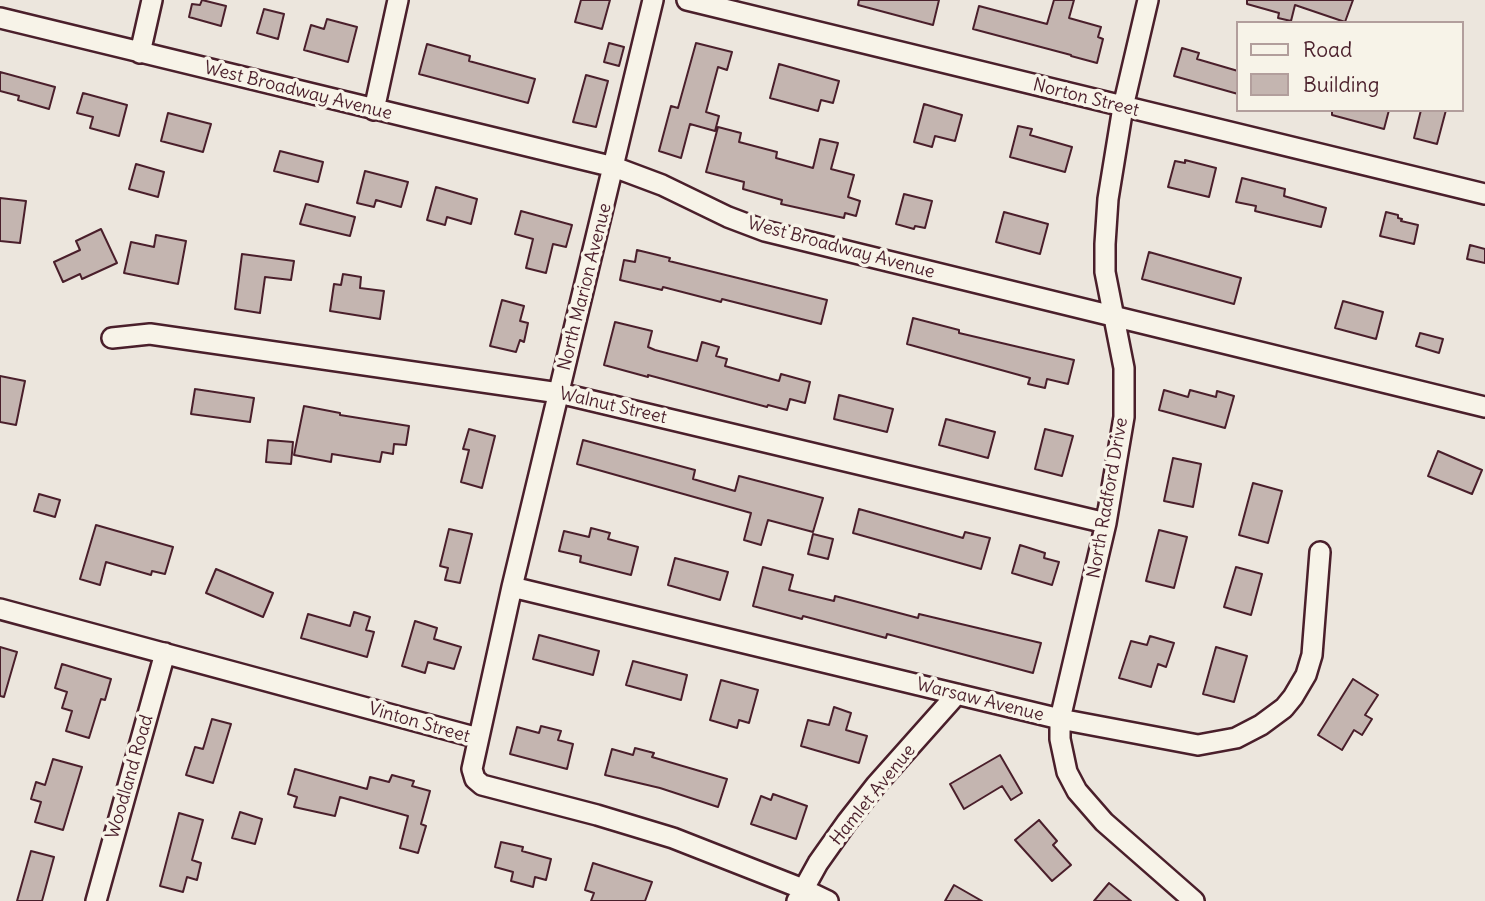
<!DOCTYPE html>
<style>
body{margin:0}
#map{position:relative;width:1485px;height:901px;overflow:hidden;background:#ece6dd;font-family:Delius,sans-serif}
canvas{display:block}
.legend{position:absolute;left:1236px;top:21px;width:228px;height:91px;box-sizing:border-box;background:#f7f3e8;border:2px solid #b29e9c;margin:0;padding:9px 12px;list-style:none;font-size:21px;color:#4a1f2b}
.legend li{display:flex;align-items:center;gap:14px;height:35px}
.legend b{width:35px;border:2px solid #b29e9c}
</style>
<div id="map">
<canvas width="1485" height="901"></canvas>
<ul class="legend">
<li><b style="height:9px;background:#f7f3e8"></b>Road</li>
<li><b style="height:19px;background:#c4b5b0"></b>Building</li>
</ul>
</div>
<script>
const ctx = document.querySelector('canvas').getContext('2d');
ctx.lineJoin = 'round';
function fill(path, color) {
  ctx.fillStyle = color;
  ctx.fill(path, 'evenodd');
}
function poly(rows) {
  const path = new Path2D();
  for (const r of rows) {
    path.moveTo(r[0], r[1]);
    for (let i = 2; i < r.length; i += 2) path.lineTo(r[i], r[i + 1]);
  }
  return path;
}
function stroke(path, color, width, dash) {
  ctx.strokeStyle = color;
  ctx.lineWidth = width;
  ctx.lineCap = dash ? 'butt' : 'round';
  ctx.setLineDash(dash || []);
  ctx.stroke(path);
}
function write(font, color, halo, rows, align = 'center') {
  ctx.font = font + ' Delius,sans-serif';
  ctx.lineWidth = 7;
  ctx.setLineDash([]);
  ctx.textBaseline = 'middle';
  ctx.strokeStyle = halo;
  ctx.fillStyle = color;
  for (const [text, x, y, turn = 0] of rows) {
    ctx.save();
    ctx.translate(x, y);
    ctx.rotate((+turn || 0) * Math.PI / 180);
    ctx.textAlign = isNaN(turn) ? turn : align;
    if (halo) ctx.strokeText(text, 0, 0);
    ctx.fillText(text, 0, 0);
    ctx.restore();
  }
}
const building = poly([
 [202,0,226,6,221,26,189,17,192,4,200,5,202,0],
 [581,0,610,0,602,29,575,22,581,0],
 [859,0,939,0,933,25,858,5,859,0],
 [1054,0,1074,0,1069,18,1101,27,1098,37,1103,39,1097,63,1071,56,1071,55,973,29,979,6,1047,24,1054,0],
 [1247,0,1353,0,1345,22,1295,5,1291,21,1278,18,1279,13,1247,4,1247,0],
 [264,9,284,14,278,39,257,33,264,9],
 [327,19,357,27,348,62,304,50,311,25,324,29,327,19],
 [609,43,624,47,619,66,604,62,609,43],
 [696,43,732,52,727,70,718,67,706,112,719,116,715,131,690,124,681,158,659,151,671,106,678,108,696,43],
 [427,44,470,56,469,61,535,79,528,103,419,74,427,44],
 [1182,48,1199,53,1197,59,1238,71,1238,94,1174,76,1182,48],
 [779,64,839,81,833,103,821,100,818,111,770,98,779,64],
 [0,72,55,87,49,109,18,100,19,96,0,91,0,72],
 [586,75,608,81,596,127,573,122,586,75],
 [83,93,127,105,119,136,90,128,93,117,77,113,83,93],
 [924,104,962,115,955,141,935,136,932,147,914,142,924,104],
 [1332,110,1389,110,1384,129,1332,115,1332,110],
 [1421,110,1446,110,1437,144,1414,138,1421,110],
 [168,113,211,124,203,152,161,141,168,113],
 [1018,126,1032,129,1030,135,1072,147,1065,172,1010,157,1018,126],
 [718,127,741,133,739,142,777,152,776,158,813,168,820,139,838,143,831,169,854,175,848,197,860,201,856,216,845,213,844,218,781,204,782,200,743,189,744,182,706,172,718,127],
 [280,151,323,162,318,182,274,171,280,151],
 [1185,160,1216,168,1209,197,1168,187,1175,161,1185,163,1185,160],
 [136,164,164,172,158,197,129,189,136,164],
 [365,171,408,182,401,207,376,200,374,207,357,203,365,171],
 [1242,178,1285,189,1284,196,1326,208,1321,227,1255,211,1256,206,1236,202,1242,178],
 [436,187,477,199,471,224,447,217,445,225,427,220,436,187],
 [904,194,932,201,925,228,915,226,914,229,896,224,904,194],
 [0,198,26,201,20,243,0,241,0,198],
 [306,204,355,217,350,236,300,224,306,204],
 [521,211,572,225,566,247,553,244,546,273,526,268,533,239,515,234,521,211],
 [1004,212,1048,224,1040,254,996,242,1004,212],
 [1386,212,1398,215,1398,218,1402,219,1401,221,1418,225,1414,244,1380,236,1386,212],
 [101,229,117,263,82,279,80,274,63,282,54,262,80,250,76,241,101,229],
 [156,235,186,241,178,284,124,273,131,242,154,247,156,235],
 [1470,245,1485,249,1485,263,1467,259,1470,245],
 [637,250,670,258,669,261,827,300,821,324,722,299,721,302,663,287,662,290,620,280,624,260,635,262,637,250],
 [1149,252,1241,278,1234,304,1142,279,1149,252],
 [242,254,294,261,291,280,265,277,260,313,235,309,242,254],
 [343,274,361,277,360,288,384,291,380,319,330,311,334,284,341,285,343,274],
 [502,300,524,306,520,321,528,323,524,342,520,340,516,352,490,346,502,300],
 [1343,301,1383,312,1376,339,1335,328,1343,301],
 [913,318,959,330,959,333,1074,360,1068,384,1047,379,1045,388,1028,384,1030,378,907,344,913,318],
 [615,322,652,331,648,347,655,350,697,361,702,342,719,347,716,356,727,359,725,366,779,381,781,374,810,382,805,403,790,399,787,410,768,405,767,407,648,375,648,377,604,365,615,322],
 [1420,333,1443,339,1439,353,1416,346,1420,333],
 [0,376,25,381,16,425,0,422,0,376],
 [195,389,254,398,250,422,191,414,195,389],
 [1164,390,1188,397,1190,390,1216,397,1217,391,1234,396,1225,428,1159,410,1164,390],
 [839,395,893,409,887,432,834,419,839,395],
 [304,406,340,413,340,415,409,426,406,445,394,444,393,454,382,452,380,462,332,454,331,462,294,455,304,406],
 [946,419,995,432,988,458,939,445,946,419],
 [469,429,495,436,482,488,461,482,469,450,463,449,469,429],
 [1045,429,1073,436,1062,476,1035,469,1045,429],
 [268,440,293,442,291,464,266,462,268,440],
 [583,440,695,470,693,479,735,491,739,476,823,498,813,532,768,520,761,545,744,540,751,513,577,464,583,440],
 [1438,451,1482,470,1472,494,1428,476,1438,451],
 [1173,458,1201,464,1193,507,1164,501,1173,458],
 [1253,483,1282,491,1268,543,1239,535,1253,483],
 [39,494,60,500,55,517,34,511,39,494],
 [859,509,963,538,965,532,990,538,981,569,853,533,859,509],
 [96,525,173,547,165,574,152,571,151,575,106,562,100,585,80,579,96,525],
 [591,528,610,533,608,539,638,547,631,575,580,562,581,556,559,551,564,531,589,537,591,528],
 [449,529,472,534,460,583,445,580,448,568,440,566,449,529],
 [1159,530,1187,537,1174,588,1146,581,1159,530],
 [813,534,833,539,828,559,808,554,813,534],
 [1020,545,1045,553,1044,558,1059,562,1052,585,1012,573,1020,545],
 [675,558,728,572,720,600,668,585,675,558],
 [763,567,793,575,789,590,834,601,835,596,918,618,919,614,1041,643,1033,673,887,634,886,638,803,616,802,619,753,606,763,567],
 [1236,567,1262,574,1251,615,1224,607,1236,567],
 [216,569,273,593,263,617,206,593,216,569],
 [354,612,370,617,366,630,374,632,367,657,301,638,308,614,350,626,354,612],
 [415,621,437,628,434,639,461,647,454,669,428,662,425,673,402,666,415,621],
 [539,635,599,651,593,675,533,659,539,635],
 [1150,636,1174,643,1166,667,1158,664,1151,687,1119,678,1131,641,1147,645,1150,636],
 [0,647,17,652,4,697,0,696,0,647],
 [1216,647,1247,656,1234,702,1203,694,1216,647],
 [633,661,687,675,681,700,626,685,633,661],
 [62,664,111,679,105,700,101,699,89,738,66,731,72,711,62,708,67,692,55,688,62,664],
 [1353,679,1378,695,1365,715,1372,719,1362,735,1354,730,1342,750,1318,735,1353,679],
 [721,680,758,690,749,723,739,720,737,728,710,720,721,680],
 [834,707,851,713,846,730,867,736,859,763,801,746,808,720,829,725,834,707],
 [212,719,231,724,213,783,186,775,195,747,203,749,212,719],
 [541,726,561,731,558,740,573,744,567,769,510,754,517,727,539,733,541,726],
 [635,748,654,753,652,757,727,779,718,807,660,788,605,775,612,749,633,755,635,748],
 [1000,755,1022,793,1011,800,1002,786,964,809,950,784,1000,755],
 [53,759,82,767,63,830,35,822,41,802,31,799,36,782,45,785,53,759],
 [295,769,367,789,370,777,389,782,392,775,414,781,412,786,430,791,421,824,426,826,418,853,400,848,408,816,340,797,335,816,294,807,297,797,288,794,295,769],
 [773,794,807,806,796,839,751,824,761,796,771,800,773,794],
 [240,812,262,819,255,844,232,838,240,812],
 [179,813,203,820,192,860,201,863,197,880,187,877,183,892,160,886,179,813],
 [1039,820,1057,841,1053,845,1071,865,1052,881,1015,840,1039,820],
 [501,842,523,847,522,851,551,859,546,880,535,877,533,887,511,881,513,872,495,867,501,842],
 [31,851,54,857,42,901,17,901,31,851],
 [593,863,652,882,645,901,591,901,594,893,585,890,593,863],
 [1109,883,1131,901,1094,901,1109,883],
 [954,885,982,901,945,901,954,885]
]);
const street = poly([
 [653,0,512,587,472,769,475,779,482,785,597,815,673,838,803,889,828,901],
 [687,0,1485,194],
 [1148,0,1123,107,1108,199,1105,244,1105,272,1124,368,1124,417,1106,523,1060,719,1060,739,1067,772,1077,791,1104,822,1194,901],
 [0,18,614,167,662,185,728,217,765,231,1485,407],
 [140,53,152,0],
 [374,110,398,0],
 [112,338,150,334,559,393,1106,523],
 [512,587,1060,719,1198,745,1236,738,1261,725,1284,708,1293,697,1306,675,1312,655,1320,552],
 [0,609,478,738],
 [96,901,165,653],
 [797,901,818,863,847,822,876,785,957,694]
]);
const streetNames = [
 ["West Broadway Avenue",298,91,14],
 ["Norton Street",1086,98,14],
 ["West Broadway Avenue",841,248,15],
 ["North Marion Avenue",585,287,-76],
 ["Walnut Street",613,406,13],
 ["North Radford Drive",1108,498,-80],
 ["Warsaw Avenue",980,700,14],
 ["Vinton Street",419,723,16],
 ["Woodland Road",130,777,-74],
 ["Hamlet Avenue",873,795,-51]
];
fill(building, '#c4b5b0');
stroke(building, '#4a1f2b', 2);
stroke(street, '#4a1f2b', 24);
stroke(street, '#f7f3e8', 19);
write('18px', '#4a1f2b', '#f7f3e8', streetNames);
</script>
